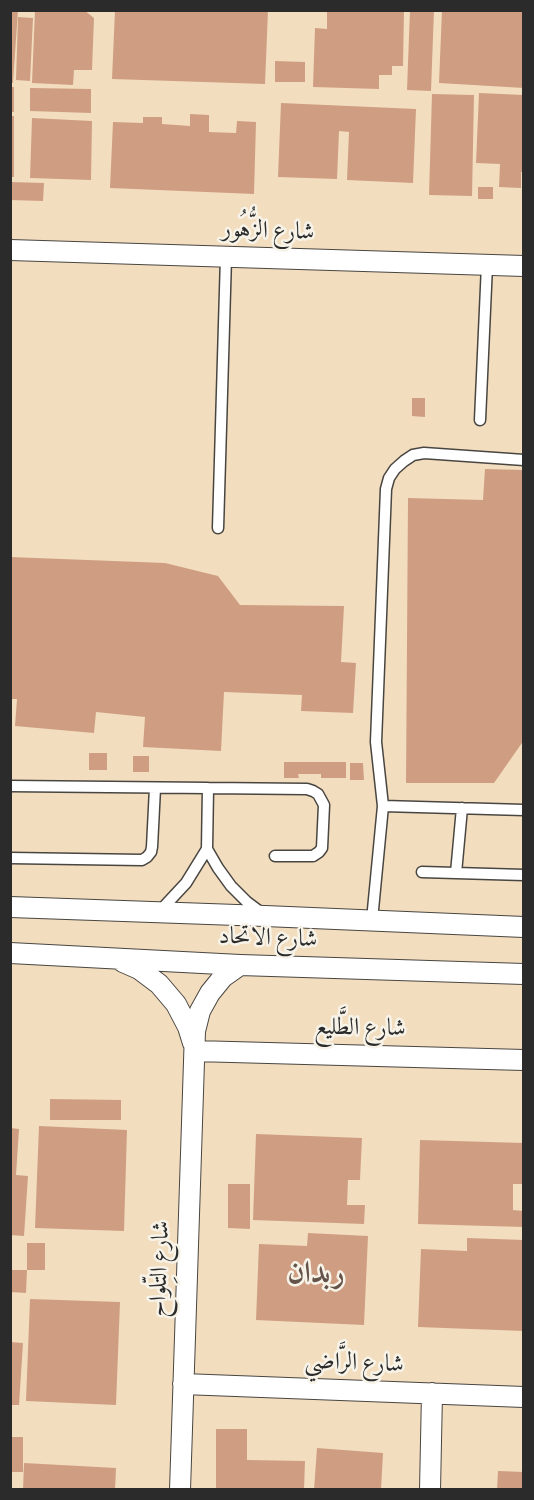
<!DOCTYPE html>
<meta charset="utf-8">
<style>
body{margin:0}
#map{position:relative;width:534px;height:1500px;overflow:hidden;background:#f3ddbf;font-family:Vollkorn,serif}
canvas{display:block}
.frame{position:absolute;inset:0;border:12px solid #2b2b2b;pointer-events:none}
</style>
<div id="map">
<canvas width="534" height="1500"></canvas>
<div class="frame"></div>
</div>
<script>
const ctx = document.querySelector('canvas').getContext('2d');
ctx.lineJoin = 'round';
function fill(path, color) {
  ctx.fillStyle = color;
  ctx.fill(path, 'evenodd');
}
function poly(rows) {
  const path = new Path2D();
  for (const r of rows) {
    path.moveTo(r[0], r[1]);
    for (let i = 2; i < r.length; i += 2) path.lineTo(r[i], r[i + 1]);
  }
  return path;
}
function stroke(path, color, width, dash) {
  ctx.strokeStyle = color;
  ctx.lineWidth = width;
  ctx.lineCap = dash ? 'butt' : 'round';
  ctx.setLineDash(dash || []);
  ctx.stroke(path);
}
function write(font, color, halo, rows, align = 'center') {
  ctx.font = font + ' Vollkorn,Amiri,serif';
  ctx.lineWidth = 5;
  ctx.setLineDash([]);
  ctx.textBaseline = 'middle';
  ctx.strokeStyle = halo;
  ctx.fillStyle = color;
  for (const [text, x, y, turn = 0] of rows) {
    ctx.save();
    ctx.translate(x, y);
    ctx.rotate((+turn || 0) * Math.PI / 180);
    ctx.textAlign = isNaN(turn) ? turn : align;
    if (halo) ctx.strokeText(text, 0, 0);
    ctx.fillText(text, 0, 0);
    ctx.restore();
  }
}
const building = poly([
 [10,10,18,10,13,83,10,83],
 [35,10,84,10,94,18,92,70,74,70,73,85,32,83],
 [115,10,268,10,265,84,112,79],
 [327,10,404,10,403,66,392,66,392,75,379,75,379,89,313,87,315,28,327,29],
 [410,10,434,10,431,91,407,90],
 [442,10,524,10,524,88,439,83],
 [18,17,33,18,30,81,16,80],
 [275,61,305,62,305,82,275,82],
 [10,87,14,87,14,112,10,112],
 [30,88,91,89,91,113,30,111],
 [479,93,524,95,524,172,521,172,521,188,499,187,500,164,476,163],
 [432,94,474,95,472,196,429,195],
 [281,103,416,109,413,183,347,180,349,132,339,131,337,179,278,177],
 [190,114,209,115,209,132,236,133,237,121,256,122,254,194,110,188,113,122,143,123,143,117,162,117,162,124,190,126],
 [10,116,14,116,14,177,10,177],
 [32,118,92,121,91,180,30,178],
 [10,182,44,183,43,201,10,200],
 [478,187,493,187,493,199,478,199],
 [412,398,425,398,425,417,412,416],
 [485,469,524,470,524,740,494,783,406,783,408,498,483,500],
 [10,557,165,563,218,576,240,605,344,606,341,662,356,663,353,713,301,711,302,695,224,692,221,751,143,747,145,717,96,712,94,733,15,726,17,699,10,699],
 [89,753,107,753,107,770,89,770],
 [133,756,149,756,149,772,133,772],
 [284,762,346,762,346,778,321,778,321,774,298,774,299,778,284,778],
 [350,763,363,763,364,780,350,780],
 [50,1099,121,1100,121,1120,50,1120],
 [39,1126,127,1130,124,1231,35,1228],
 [10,1128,19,1129,16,1175,28,1176,24,1236,10,1235],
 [256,1134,362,1138,360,1180,348,1180,347,1205,365,1205,364,1224,253,1220],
 [420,1140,524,1143,524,1184,513,1184,513,1210,524,1211,524,1227,418,1224],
 [228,1184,250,1184,250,1229,228,1228],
 [308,1233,368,1236,364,1325,256,1320,259,1244,307,1246],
 [467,1238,524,1240,524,1331,418,1327,421,1249,467,1251],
 [27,1243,45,1243,45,1270,27,1270],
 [10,1270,27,1270,26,1293,10,1292],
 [30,1299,120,1302,116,1405,26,1401],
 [10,1342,23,1343,19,1405,10,1405],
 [216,1429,247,1429,247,1460,305,1461,304,1490,216,1489],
 [10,1437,23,1437,23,1472,10,1472],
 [317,1448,383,1453,381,1490,314,1490],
 [24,1463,116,1468,115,1490,23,1490],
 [498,1471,524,1472,524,1490,497,1490]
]);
const service = poly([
 [480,420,487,265],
 [218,528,226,257],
 [10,786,307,789,313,791,318,794,324,805,322,848,319,852,313,856,275,856],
 [383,806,524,810],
 [207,849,218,868,231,886,247,902,263,914],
 [10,858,142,860,147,857,151,852,152,847,155,788],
 [422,872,524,875],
 [456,873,462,808],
 [159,912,186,883,207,849,208,788],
 [372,920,383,806,376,742,386,489,389,478,395,469,404,461,413,455,424,453,524,460]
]);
const minor = poly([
 [10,250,524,266],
 [10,907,265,916,524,927],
 [10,953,240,965,524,974],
 [123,962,139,969,159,984,176,1004,188,1027,193,1043],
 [195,1051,524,1060],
 [183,1384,524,1397],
 [180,1490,195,1031,200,1011,210,993,223,977,240,965],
 [430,1490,432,1393]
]);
const streetNames = [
 ["شارع الزُّهُور",268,233,2],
 ["شارع الاتحاد",268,940,2],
 ["شارع الطَّليع",360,1030,1],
 ["شارع التِّلواح",162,1269,-88],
 ["شارع الرَّاضي",354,1365,2]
];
const districtNames = [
 ["ربدان",316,1276]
];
fill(building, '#cf9e82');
stroke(service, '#494641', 13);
stroke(minor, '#494641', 22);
stroke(service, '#fff', 10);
stroke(minor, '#fff', 20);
write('24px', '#2b2b2b', '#f7f3e8', streetNames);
write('bold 30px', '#645349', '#f7f3e8', districtNames);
</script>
